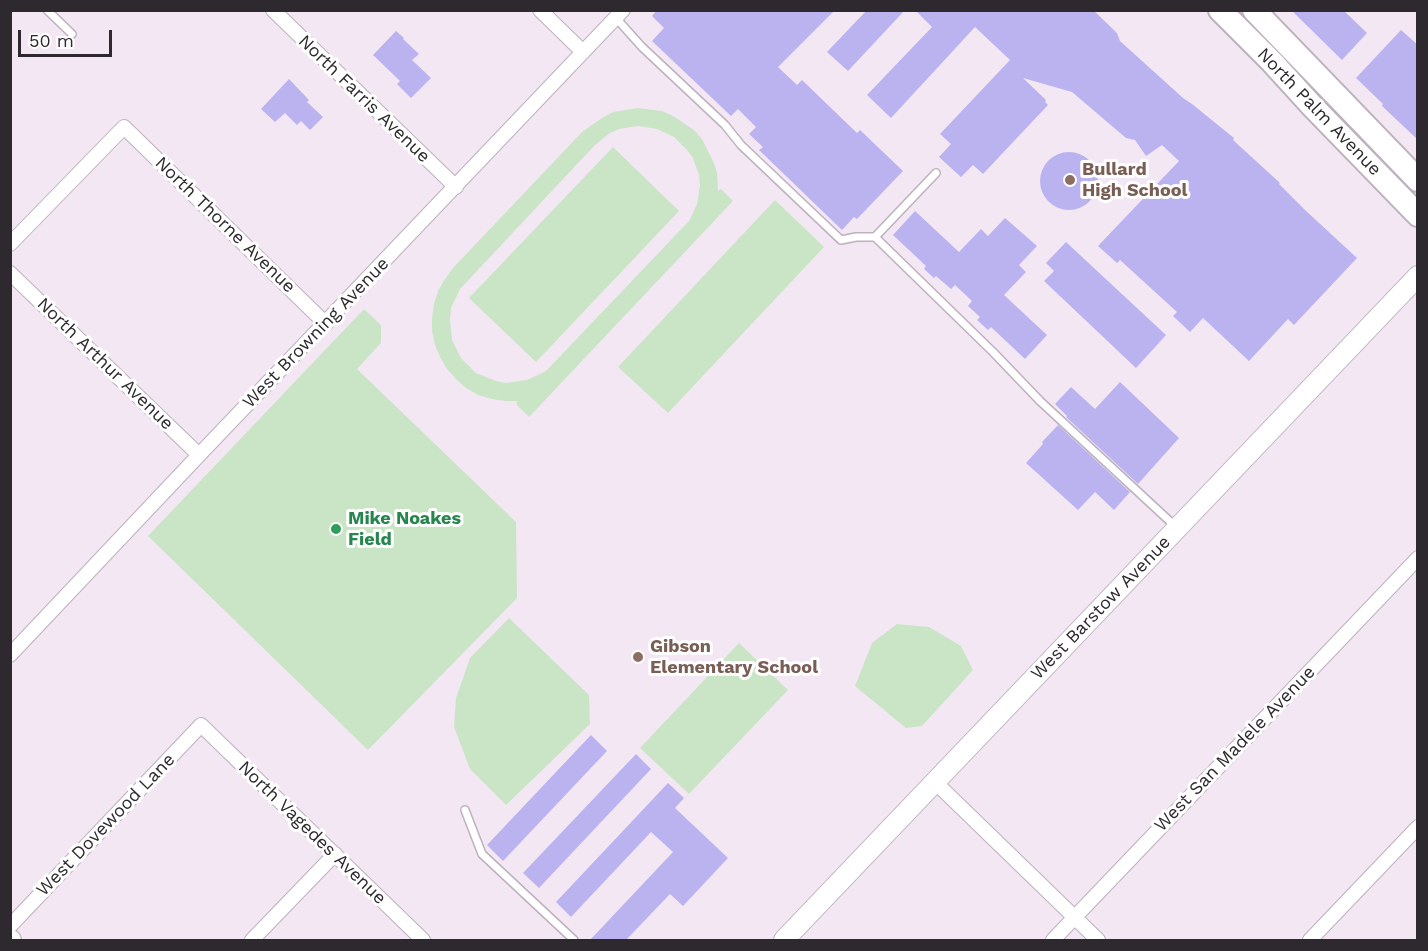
<!DOCTYPE html>
<style>
body{margin:0}
#map{position:relative;width:1428px;height:951px;overflow:hidden;background:#f3e7f4;font-family:"Work Sans",sans-serif}
canvas{display:block}
.frame{position:absolute;inset:0;border:12px solid #2d292e;pointer-events:none}
.scale{position:absolute;left:18px;top:30px;width:94px;height:27px;box-sizing:border-box;border:3px solid #2d292e;border-top:0;padding-left:8px;font-size:18px;line-height:21px;white-space:nowrap;color:#2d292e;-webkit-text-stroke:4px #fff;paint-order:stroke}
</style>
<div id="map">
<canvas width="1428" height="951"></canvas>
<div class="frame"></div>
<div class="scale">50 m</div>
</div>
<script>
const ctx = document.querySelector('canvas').getContext('2d');
ctx.lineJoin = 'round';
function fill(path, color) {
  ctx.fillStyle = color;
  ctx.fill(path, 'evenodd');
}
function poly(rows) {
  const path = new Path2D();
  for (const r of rows) {
    if (r.length === 3) {
      path.moveTo(r[0] + r[2], r[1]);
      path.arc(r[0], r[1], r[2], 0, 2 * Math.PI);
      continue;
    }
    path.moveTo(r[0], r[1]);
    for (let i = 2; i < r.length; i += 2) path.lineTo(r[i], r[i + 1]);
  }
  return path;
}
function stroke(path, color, width, dash) {
  ctx.strokeStyle = color;
  ctx.lineWidth = width;
  ctx.lineCap = dash ? 'butt' : 'round';
  ctx.setLineDash(dash || []);
  ctx.stroke(path);
}
function write(font, color, halo, rows, align = 'center') {
  ctx.font = font + ' "Work Sans",sans-serif';
  ctx.lineWidth = 6;
  ctx.setLineDash([]);
  ctx.textBaseline = 'middle';
  ctx.strokeStyle = halo;
  ctx.fillStyle = color;
  for (const [text, x, y, turn = 0] of rows) {
    ctx.save();
    ctx.translate(x, y);
    ctx.rotate((+turn || 0) * Math.PI / 180);
    ctx.textAlign = isNaN(turn) ? turn : align;
    if (halo) ctx.strokeText(text, 0, 0);
    ctx.fillText(text, 0, 0);
    ctx.restore();
  }
}
const green = poly([
 [638,108,662,111,673,116,694,130,702,139,713,161,717,172,718,191,721,189,733,201,529,417,516,404,518,401,505,401,492,399,478,395,466,388,456,379,447,369,440,357,435,345,432,331,432,318,434,304,438,291,445,279,453,268,582,132,602,118,613,112],
 [638,126,657,129,674,137,687,150,693,158,699,175,700,185,697,204,689,221,546,371,527,380,506,383,496,381,476,373,461,358,452,340,450,319,451,308,460,289,595,145,610,133,619,129],
 [613,147,679,211,536,362,469,298],
 [775,200,824,247,668,413,618,367],
 [364,309,381,325,381,343,357,369,516,522,517,598,368,750,148,536],
 [509,618,589,695,590,724,506,805,470,769,454,727,456,698,470,658],
 [897,624,929,627,961,646,973,670,922,726,906,728,855,686,872,643],
 [739,643,788,690,689,794,640,748]
]);
const building = poly([
 [657,10,835,10,778,67,797,85,802,80,857,133,860,130,903,171,857,219,854,217,842,230,759,150,763,147,749,134,756,127,738,109,731,116,652,41,664,28,652,16],
 [867,10,905,10,848,71,827,52],
 [915,10,1093,10,1117,33,1120,41,1183,98,1192,104,1234,138,1233,140,1280,183,1279,184,1305,210,1357,258,1294,325,1288,319,1249,361,1203,318,1190,332,1173,316,1177,312,1120,260,1117,263,1098,246,1179,161,1162,145,1146,156,1135,140,1126,138,1072,92,1023,78,1046,100,1045,102,1048,105,983,174,973,165,961,177,939,157,951,144,940,134,1010,60,975,27,891,118,867,95,932,27],
 [1291,10,1343,10,1367,33,1342,60],
 [1401,30,1418,45,1418,140,1382,106,1383,104,1356,78],
 [396,31,404,38,403,39,419,54,412,60,431,78,411,98,397,84,400,81,373,55],
 [289,79,309,100,307,102,323,117,310,130,301,121,297,125,285,113,275,122,261,109],
 [1069,181,29],
 [915,211,959,252,981,229,988,236,1005,218,1037,246,1019,265,1026,272,1004,295,1047,335,1025,359,991,327,988,330,977,320,980,317,968,306,972,301,955,285,951,289,936,276,934,278,924,269,926,266,893,235],
 [1066,242,1166,335,1136,368,1044,281,1054,271,1046,263],
 [1120,382,1179,438,1138,484,1066,417,1067,416,1055,404,1071,387,1095,409],
 [1058,425,1130,492,1114,510,1095,492,1078,510,1026,463,1043,444,1042,442],
 [591,735,607,751,503,861,487,845],
 [636,754,651,769,539,888,523,873],
 [668,783,684,798,675,808,728,858,683,906,670,894,626,940,590,940,673,852,651,832,571,917,556,902]
]);
const lane = poly([
 [47,10,72,34],
 [616,18,642,47,725,125,741,145,841,240,856,237,875,237,994,353,1040,401,1176,527],
 [875,237,936,173],
 [465,810,482,854,574,940]
]);
const street = poly([
 [273,10,456,187],
 [540,10,583,52],
 [10,244,124,127,326,324],
 [10,273,199,455],
 [10,655,199,455,623,10],
 [935,782,1098,940],
 [10,926,201,725,423,940],
 [252,940,335,854],
 [1053,940,1418,558],
 [1310,940,1418,827]
]);
const secondary = poly([
 [10,940,11,940],
 [784,940,1418,276]
]);
const primary = poly([
 [1220,10,1272,62,1313,107,1418,215],
 [1254,10,1418,180]
]);
const markers = [
 [1070,180,6,"#8d6e63"],
 [336,529,6,"#2e9e5b"],
 [638,657,6,"#8d6e63"]
];
const streetNames = [
 ["North Farris Avenue",364,99,44],
 ["North Palm Avenue",1319,112,46],
 ["North Thorne Avenue",225,225,44],
 ["West Browning Avenue",316,333,-46],
 ["North Arthur Avenue",105,364,44],
 ["West Barstow Avenue",1101,608,-46],
 ["West San Madele Avenue",1235,749,-46],
 ["West Dovewood Lane",106,825,-46],
 ["North Vagedes Avenue",312,833,44]
];
const educationNames = [
 ["Bullard",1082,170],
 ["High School",1082,191],
 ["Gibson",650,647],
 ["Elementary School",650,668]
];
const leisureNames = [
 ["Mike Noakes",348,519],
 ["Field",348,540]
];
fill(green, '#cae5c6');
fill(building, '#bbb3f0');
stroke(lane, '#bdb1be', 10);
stroke(street, '#bdb1be', 16);
stroke(secondary, '#bdb1be', 22);
stroke(primary, '#bdb1be', 26);
stroke(lane, '#fff', 7);
stroke(street, '#fff', 14);
stroke(secondary, '#fff', 20);
stroke(primary, '#fff', 22);
for (const [x, y, r, color] of markers) {
  const dot = new Path2D();
  dot.arc(x, y, r, 0, 2 * Math.PI);
  ctx.fillStyle = color;
  ctx.fill(dot);
  stroke(dot, '#fff', 2);
}
write('18px', '#2d292e', '#fff', streetNames);
write('bold 18px', '#785e54', '#fff', educationNames, 'left');
write('bold 18px', '#27864d', '#fff', leisureNames, 'left');
</script>
